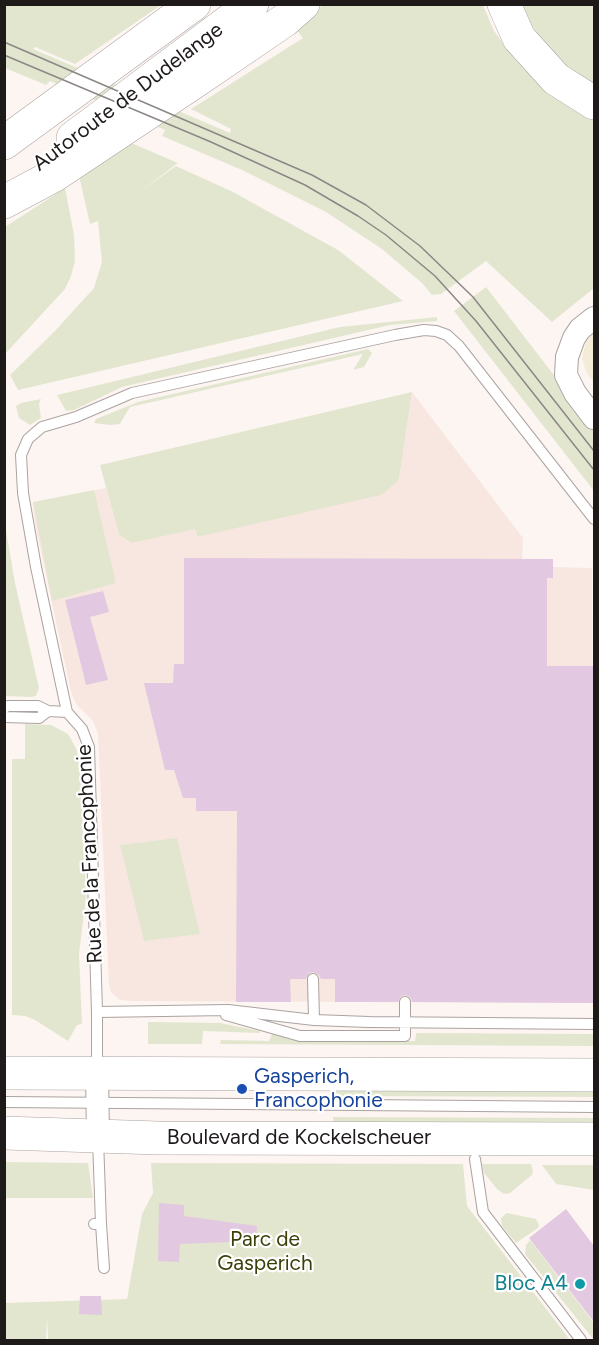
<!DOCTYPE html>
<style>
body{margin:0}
#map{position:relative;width:599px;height:1345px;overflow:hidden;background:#fdf5f2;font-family:Figtree,sans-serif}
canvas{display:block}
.frame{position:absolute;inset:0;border:6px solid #1d1a19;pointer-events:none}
</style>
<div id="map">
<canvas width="599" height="1345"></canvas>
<div class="frame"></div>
</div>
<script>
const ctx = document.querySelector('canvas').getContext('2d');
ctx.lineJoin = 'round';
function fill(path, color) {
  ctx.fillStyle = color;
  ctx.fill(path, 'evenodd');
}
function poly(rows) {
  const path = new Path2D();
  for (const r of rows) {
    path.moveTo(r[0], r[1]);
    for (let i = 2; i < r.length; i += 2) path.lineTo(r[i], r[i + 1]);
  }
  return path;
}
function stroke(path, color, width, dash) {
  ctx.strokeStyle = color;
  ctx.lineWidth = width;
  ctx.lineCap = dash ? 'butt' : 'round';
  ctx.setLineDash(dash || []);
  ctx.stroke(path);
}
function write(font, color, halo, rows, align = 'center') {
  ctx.font = font + ' Figtree,sans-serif';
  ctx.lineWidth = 4.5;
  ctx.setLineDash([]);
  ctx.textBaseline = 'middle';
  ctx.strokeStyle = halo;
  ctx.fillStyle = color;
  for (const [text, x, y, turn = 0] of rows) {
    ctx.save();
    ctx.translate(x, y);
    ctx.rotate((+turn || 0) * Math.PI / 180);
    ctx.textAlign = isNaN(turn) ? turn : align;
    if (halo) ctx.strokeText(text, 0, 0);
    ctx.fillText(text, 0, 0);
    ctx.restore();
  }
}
const commercial = poly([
 [594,331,594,383,586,372,582,358,586,342]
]);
const built = poly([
 [412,392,523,538,522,559,553,559,553,567,592,568,594,1003,131,1001,120,1000,111,992,109,986,98,734,93,721,76,704,71,692,35,523,33,503,106,488,119,535,132,543,195,528,196,537,399,480]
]);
const green = poly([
 [5,5,161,5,75,64,35,47,33,49,230,133,231,129,191,109,303,38,294,27,323,5,483,5,494,31,517,62,547,91,594,117,594,288,552,322,486,261,441,294,432,295,422,283,382,249,326,212,242,170,162,136,165,130,50,81,46,85,5,68],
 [520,5,594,5,594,85,559,62,527,19],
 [129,142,178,163,142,190,176,166,233,192,338,250,403,301,18,390,10,375,53,333,94,288,102,262,98,221,90,224,79,176],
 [65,188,74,235,75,261,71,276,65,289,5,354,5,227],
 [486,287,594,427,594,491,454,311],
 [437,317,437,321,390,325,122,387,74,410,66,411,57,395,340,327],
 [368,349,372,353,364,367,353,370,363,354,130,407,120,424,110,425,94,423,96,419,138,402],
 [412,392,399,480,381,495,197,537,195,529,132,543,119,535,100,465],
 [41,399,39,404,41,418,30,425,19,418,16,406,21,403],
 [94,490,116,583,52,601,33,502],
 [5,524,15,583,39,688,36,696,31,697,5,696],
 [25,724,51,725,68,734,77,750,80,770,86,896,79,954,82,1024,77,1025,68,1041,35,1020,25,1016,12,1015,12,759,25,759],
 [177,838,200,934,144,941,120,845],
 [148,1022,220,1023,260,1031,260,1033,203,1031,202,1044,148,1044],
 [416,1033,594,1034,594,1046,220,1044,221,1040,269,1041,272,1034,299,1040,415,1041],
 [333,1083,594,1084,594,1097,334,1096],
 [333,1117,594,1118,594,1131,334,1130],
 [5,1162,88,1163,93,1198,5,1198],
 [151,1163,463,1164,467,1206,570,1340,48,1340,47,1317,46,1340,5,1340,5,1303,127,1299,142,1214,153,1193],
 [482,1164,531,1164,533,1171,532,1175,510,1193,504,1194,497,1189,484,1173],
 [542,1165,594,1165,594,1190,556,1184],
 [507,1213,536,1219,539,1225,538,1228,516,1243,502,1226,501,1218],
 [530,1240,594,1323,594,1340,525,1254,526,1245]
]);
const building = poly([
 [184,558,553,559,553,578,547,578,547,666,593,666,594,1003,412,1002,411,998,406,995,401,996,398,1002,335,1002,335,979,321,979,319,975,313,972,309,973,306,979,290,979,291,1002,236,1002,237,811,196,811,196,798,183,798,174,770,165,770,144,683,173,683,174,664,184,664],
 [103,591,109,612,90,617,108,680,86,685,65,600],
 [159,1203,184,1205,184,1216,257,1226,256,1241,180,1244,179,1262,158,1261],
 [566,1209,594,1246,594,1322,529,1238],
 [80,1296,101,1296,102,1315,79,1314]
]);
const lane = poly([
 [4,708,8,706,38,706,48,711,67,712],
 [4,717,39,718,48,711],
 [313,979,314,1020],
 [97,1012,228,1010,314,1020,369,1022,594,1024],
 [226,1015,300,1036,405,1036,405,1002],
 [97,1069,97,1012,89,747,82,729,67,712,36,567,23,493,21,455,28,439,42,427,76,417,132,393,395,335,424,330,436,331,447,335,459,346,594,519],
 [4,1102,594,1107],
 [475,1159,483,1212,581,1340],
 [94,1224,101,1224,98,1139],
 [101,1224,104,1268]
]);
const street = poly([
 [594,318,580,329,574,338,567,357,566,375,575,393,594,418],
 [97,1073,98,1136]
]);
const primary = poly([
 [4,1073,594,1075],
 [4,1133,158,1138,594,1139]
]);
const highway = poly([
 [504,4,519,38,556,79,594,103],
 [73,138,252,4],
 [4,143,194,4],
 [4,202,53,176,197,80,285,20,303,4]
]);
const tram = poly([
 [4,42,312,175,366,205,420,246,473,297,594,451],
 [4,55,211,142,305,185,358,216,386,235,435,276,476,321,594,470]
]);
const markers = [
 [242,1089,6,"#1a4fb4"],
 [580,1284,6,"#0f9aa8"]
];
const streetNames = [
 ["Autoroute de Dudelange",128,97,-37],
 ["Rue de la Francophonie",90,854,-93],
 ["Boulevard de Kockelscheuer",299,1138]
];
const transitNames = [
 ["Gasperich,",254,1077],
 ["Francophonie",254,1101]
];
const parkNames = [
 ["Parc de",265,1240],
 ["Gasperich",265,1264]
];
const cultureNames = [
 ["Bloc A4",568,1284]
];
fill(commercial, '#f5ecd7');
fill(built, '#f8e7e0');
fill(green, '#e3e6cf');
fill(building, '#e2c8e0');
stroke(lane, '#aba3a0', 12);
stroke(street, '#aba3a0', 24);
stroke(primary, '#aba3a0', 34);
stroke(highway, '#aba3a0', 34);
stroke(lane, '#fff', 10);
stroke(street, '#fff', 22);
stroke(primary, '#fff', 33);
stroke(highway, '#fff', 33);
stroke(tram, '#8c8785', 1.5);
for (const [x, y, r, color] of markers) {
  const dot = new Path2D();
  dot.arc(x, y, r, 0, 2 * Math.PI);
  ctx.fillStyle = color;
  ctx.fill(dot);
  stroke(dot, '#fff', 2);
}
write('21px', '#1d1a19', '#fff', streetNames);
write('21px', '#164399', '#fff', transitNames, 'left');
write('21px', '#3b3f07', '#fff', parkNames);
write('21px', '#0d838f', '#fff', cultureNames, 'right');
</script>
